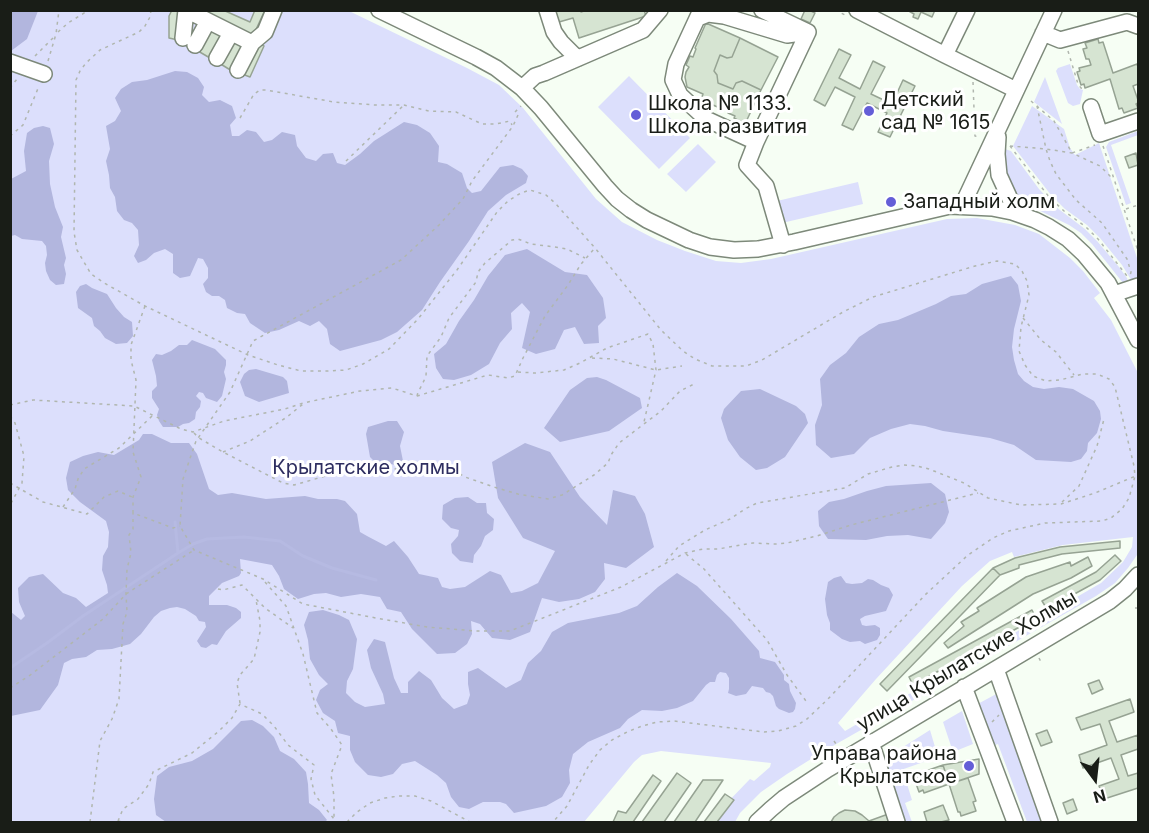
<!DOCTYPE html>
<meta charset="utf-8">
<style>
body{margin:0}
#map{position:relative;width:1149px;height:833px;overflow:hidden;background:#f6fef4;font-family:Inter,sans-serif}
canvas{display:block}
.frame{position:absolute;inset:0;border:12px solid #191d17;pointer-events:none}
.north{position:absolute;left:1065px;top:749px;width:60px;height:60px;-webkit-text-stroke:4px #fff;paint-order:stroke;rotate:165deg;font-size:16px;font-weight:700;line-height:24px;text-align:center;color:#191d17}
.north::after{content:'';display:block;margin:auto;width:21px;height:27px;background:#191d17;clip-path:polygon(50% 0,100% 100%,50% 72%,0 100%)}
</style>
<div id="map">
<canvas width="1149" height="833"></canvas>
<div class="frame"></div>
<div class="north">N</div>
</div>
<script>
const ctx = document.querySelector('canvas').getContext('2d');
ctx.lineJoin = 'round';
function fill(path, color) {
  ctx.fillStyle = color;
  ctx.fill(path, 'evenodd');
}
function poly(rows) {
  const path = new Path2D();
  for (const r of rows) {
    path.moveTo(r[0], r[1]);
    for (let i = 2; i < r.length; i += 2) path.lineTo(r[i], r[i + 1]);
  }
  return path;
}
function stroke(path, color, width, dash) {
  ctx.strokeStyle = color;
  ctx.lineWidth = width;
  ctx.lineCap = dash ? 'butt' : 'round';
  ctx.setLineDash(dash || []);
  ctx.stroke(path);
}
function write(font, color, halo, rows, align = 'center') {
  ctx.font = font + ' Inter,sans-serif';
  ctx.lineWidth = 6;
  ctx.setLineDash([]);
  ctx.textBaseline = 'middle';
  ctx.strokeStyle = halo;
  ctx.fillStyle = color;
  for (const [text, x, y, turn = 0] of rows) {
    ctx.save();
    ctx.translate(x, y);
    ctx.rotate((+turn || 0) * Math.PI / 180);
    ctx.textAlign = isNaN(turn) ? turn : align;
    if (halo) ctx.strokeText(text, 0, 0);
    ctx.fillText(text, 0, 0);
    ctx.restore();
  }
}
const green = poly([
 [10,11,349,11,467,68,499,85,523,108,596,199,622,222,657,240,685,251,716,261,741,263,771,259,947,219,977,218,1015,225,1039,234,1070,258,1083,271,1100,293,1094,298,1111,320,1138,373,1138,551,1137,555,1128,568,1115,583,1096,596,824,751,787,774,761,792,740,813,735,822,712,822,722,808,750,779,754,781,770,767,771,763,661,751,642,755,634,762,584,822,11,822],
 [1133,537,1132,547,1123,562,1101,583,845,731,838,723,876,679,962,586,990,561,1012,552,1014,557,1063,545],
 [1070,64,1077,85,1080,89,1083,90,1080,104,1073,106,1068,103,1056,71,1058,68],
 [629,76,690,138,659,169,598,107],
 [1045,77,1062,124,1034,102],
 [1032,106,1064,129,1070,148,1075,155,1099,143,1138,261,1138,281,1133,283,1122,265,1100,238,1087,225,1065,209,1051,195,1013,146],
 [1138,131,1138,135,1111,145,1131,203,1126,205,1106,147,1109,142],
 [698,144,716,162,686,192,667,174],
 [1002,148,1011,151,1039,189,1056,207,1085,229,1097,241,1119,267,1127,278,1129,284,1123,283,1092,244,1081,233,1069,225,1028,205,1018,198,1006,185],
 [858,182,863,204,782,223,777,201],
 [1000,692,1046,822,1027,822,998,744,989,747,974,706],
 [962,711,973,744,953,752,943,722],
 [930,730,938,757,895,772,888,771,884,759],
 [902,780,905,781,907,784,912,800,905,803,912,822,903,822,892,786,894,783]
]);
const forest = poly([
 [11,10,38,11,27,39,11,51],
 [175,71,187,72,198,78,204,87,202,95,209,102,220,100,232,106,236,118,230,125,232,136,239,136,247,130,256,132,264,142,272,140,282,132,295,135,297,146,306,158,316,161,323,154,333,153,337,163,345,165,360,154,374,141,404,122,417,125,430,133,439,146,438,162,447,164,462,173,467,188,472,193,481,191,500,167,513,165,522,169,528,176,526,183,506,195,488,211,469,241,440,282,422,310,397,332,381,340,340,351,330,344,327,329,319,321,310,326,299,321,279,330,265,333,250,323,245,314,237,313,227,308,225,300,219,296,212,296,206,292,203,284,208,278,208,268,203,259,198,258,190,276,180,278,173,273,173,254,165,249,154,253,146,260,138,263,134,256,139,245,138,230,132,223,124,220,117,211,115,197,110,188,109,175,106,161,110,149,106,126,115,121,121,111,115,98,121,89,132,82,147,80],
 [43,126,50,128,54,144,49,161,50,184,55,207,63,227,61,237,66,258,64,265,66,274,64,284,56,285,50,280,46,271,45,263,47,255,46,246,42,241,22,239,15,235,11,236,11,179,26,171,24,151,27,133,34,128],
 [527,249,565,272,587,275,603,298,606,318,598,326,599,343,584,344,575,327,564,330,555,349,536,354,522,348,530,312,522,303,511,313,512,329,500,343,489,364,471,375,454,380,443,379,436,368,434,354,446,344,459,321,474,300,488,276,505,255],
 [1011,276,1018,285,1021,301,1014,329,1012,347,1014,360,1018,374,1024,381,1033,387,1044,389,1059,387,1073,389,1094,401,1100,411,1101,419,1097,433,1088,443,1087,451,1081,459,1071,462,1036,460,1014,445,990,438,943,431,925,426,910,424,891,429,870,438,854,454,831,458,816,445,815,425,822,405,820,379,830,365,846,353,859,337,879,324,898,320,936,304,951,296,966,294,982,284],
 [86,284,92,288,107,294,116,308,124,317,132,322,133,336,127,343,116,344,105,338,100,331,94,326,92,318,78,308,76,292,80,286],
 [192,340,215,349,226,360,226,365,224,372,226,379,222,396,217,402,206,398,203,393,199,392,196,396,201,401,200,407,196,412,195,419,189,423,183,424,178,427,163,427,159,421,157,415,159,409,152,398,152,391,157,386,156,376,152,360,156,354,162,355,171,351,179,345,187,345],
 [256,369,283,377,287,381,289,393,259,402,245,396,240,382,244,374,249,370],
 [597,377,606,380,640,398,642,408,609,431,560,442,544,428,570,390,587,378],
 [760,389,796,406,805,414,808,423,785,457,767,468,756,470,740,457,728,440,721,418,724,409,741,391],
 [388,421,397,421,404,432,400,446,404,466,375,462,370,457,366,434,368,427],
 [143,434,152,434,171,443,189,443,197,454,209,489,218,495,232,493,266,499,305,496,318,499,337,499,345,501,357,514,360,532,367,536,386,546,394,541,408,557,419,574,438,578,442,587,450,589,465,587,490,571,501,575,511,593,522,591,538,583,555,551,523,538,498,498,492,462,525,443,550,452,580,497,607,525,613,490,635,496,645,514,654,547,626,568,604,563,605,579,595,592,579,599,559,602,542,598,530,632,510,640,492,638,480,624,471,621,472,634,467,644,455,653,437,654,412,629,401,612,387,609,380,597,361,594,341,597,326,593,314,594,298,599,284,589,279,576,272,565,240,559,241,573,239,576,222,583,209,596,209,605,227,605,236,608,241,612,241,618,226,631,217,645,212,644,206,648,201,647,197,641,206,627,205,622,199,621,196,616,185,609,177,607,170,608,161,611,154,617,141,634,130,644,112,649,97,650,86,657,72,659,64,663,58,685,40,710,11,716,11,612,21,620,25,616,19,602,18,588,29,577,43,574,63,593,76,598,86,607,108,593,107,585,102,570,103,556,108,547,109,532,106,521,80,502,68,490,66,478,70,462,83,456,98,452,114,455,139,440],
 [931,483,945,494,949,512,945,523,931,539,908,535,887,536,866,540,828,539,819,526,818,511,829,502,844,499,867,491,886,486],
 [468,497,477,503,486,503,487,513,494,519,493,530,485,536,481,546,474,555,473,563,460,561,452,553,451,544,458,536,459,530,451,528,442,519,443,505,455,498],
 [677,573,697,586,731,619,759,651,760,658,775,662,784,675,784,680,789,684,790,691,796,703,795,709,793,712,789,713,779,709,776,706,773,696,770,693,766,692,763,688,752,686,746,694,736,696,728,693,729,689,729,678,726,673,720,672,717,675,715,682,710,682,706,685,693,701,677,708,662,711,642,710,628,719,620,728,588,742,573,754,569,770,570,783,562,797,546,806,514,813,506,804,500,802,483,802,469,809,459,807,451,797,446,783,437,775,415,761,402,764,393,774,381,777,368,775,355,762,350,750,350,736,338,733,335,721,323,713,316,700,320,690,328,684,319,675,310,659,308,640,304,625,309,612,323,610,339,615,349,620,357,639,353,669,347,681,346,693,355,702,365,707,385,704,383,694,371,668,367,650,374,639,385,642,394,678,401,693,408,693,408,682,419,671,431,680,442,698,454,709,467,704,470,695,468,684,468,672,478,668,506,688,521,680,528,663,541,651,552,632,568,623,619,613,637,606,658,587],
 [841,576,846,583,852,584,862,583,868,579,873,580,881,585,889,588,893,595,886,611,865,616,860,619,862,625,866,626,875,625,880,628,880,635,877,640,865,644,860,641,850,642,842,639,830,630,830,623,827,615,825,599,828,582,834,578],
 [252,720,263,726,274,737,280,751,294,759,306,772,308,784,309,803,319,810,327,820,325,822,166,822,156,815,154,799,157,776,169,767,192,761,213,749,241,721]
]);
const stream = poly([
 [178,553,193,544,207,539,244,537,280,541,303,556,332,568,376,580],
 [10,668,47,643,83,616,178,553,175,522]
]);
const building = poly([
 [172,10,181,10,178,40,169,38,169,16,172,10],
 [193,10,223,10,250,22,255,10,265,10,253,36,193,10],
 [555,10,581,10,581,12,587,10,644,10,646,16,579,38,573,18,559,22,555,10],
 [805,10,809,10,815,13,810,23,801,19,805,10],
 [907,10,935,10,932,17,921,12,918,19,913,17,914,14,907,10],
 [706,23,740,38,732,57,727,58,720,55,714,71,717,75,718,83,733,89,736,83,742,81,761,90,745,124,734,118,735,116,728,113,730,108,722,104,720,108,701,100,703,94,687,87,685,77,686,72,689,67,686,65,690,56,693,57,696,49,695,48,706,23],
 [211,28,224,35,210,58,198,51,211,28],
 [740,38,778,57,761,90,742,81,736,83,733,89,718,83,717,75,714,71,720,55,727,58,732,57,740,38],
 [233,39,245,46,232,71,219,63,233,39],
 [1098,39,1099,43,1103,42,1113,73,1137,64,1138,67,1138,84,1133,86,1138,100,1138,103,1136,104,1138,108,1124,113,1122,108,1119,109,1110,79,1085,88,1084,84,1081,85,1077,72,1080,71,1079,68,1091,65,1089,59,1086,59,1083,49,1087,48,1085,43,1098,39],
 [256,42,264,46,250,77,242,74,256,42],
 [839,49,851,55,839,78,860,89,873,61,885,67,871,94,892,104,903,80,915,86,890,137,878,132,887,113,867,103,853,130,842,125,855,97,835,87,825,106,814,100,839,49],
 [1136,153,1138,165,1129,168,1125,157,1136,153],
 [1120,541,1120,548,1062,554,1019,565,1019,568,1000,575,993,568,1015,558,1060,547,1120,541],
 [1115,555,1121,561,1100,580,1047,609,1042,601,1096,572,1115,555],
 [1088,557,1092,566,1071,578,1033,594,948,648,944,643,964,626,961,622,979,611,977,608,1026,577,1070,562,1071,566,1088,557],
 [993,568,1000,575,887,691,880,684,993,568],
 [1032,610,1036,618,913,685,909,677,1032,610],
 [1099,680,1103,689,1092,694,1088,684,1099,680],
 [1130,699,1134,712,1109,721,1117,742,1138,735,1138,749,1121,755,1128,776,1138,773,1138,788,1104,799,1099,786,1119,779,1111,758,1083,768,1079,755,1107,745,1100,724,1081,730,1076,718,1130,699],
 [1047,730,1052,742,1041,746,1036,734,1047,730],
 [979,759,979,774,949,784,943,765,979,759],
 [943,765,949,784,924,793,923,790,919,792,914,778,924,774,923,772,943,765],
 [677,773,691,783,664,822,642,822,677,773],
 [653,775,661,781,633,822,613,822,618,811,626,813,653,775],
 [968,778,976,801,973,802,976,811,961,816,960,812,958,812,949,784,968,778],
 [703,780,723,780,695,822,674,822,703,780],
 [725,794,734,800,717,822,704,822,725,794],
 [1073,799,1077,810,1067,814,1063,803,1073,799],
 [943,805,949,820,941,822,927,822,924,812,943,805],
 [845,810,855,811,862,815,869,821,891,813,894,822,831,822,834,817,839,813,845,810]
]);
const path = poly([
 [151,10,150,17,145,26,139,32,100,50,86,63,80,71,76,80,74,232,77,250,91,274,106,284,145,306,248,355,278,365,301,371,328,371,346,370,363,364,389,349,418,319,457,270,497,212,508,201,521,193,530,190,546,195,555,203,595,248,661,330,683,351,695,359,712,366,746,366,762,360,843,312,873,297,975,266,997,261,1015,264,1022,271,1027,281,1029,295,1021,327,1019,351,1025,365,1033,376,1046,381,1060,380,1083,374,1097,374,1109,379,1115,387,1134,466,1135,476,1129,498,1122,509,1111,518,1102,521,1045,523,1009,531,993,538,968,555,925,595,828,699,807,719,796,726,778,731,764,732,674,721,657,722,642,726,627,732,612,740,600,750,589,765,567,806,553,822],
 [835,10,847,16],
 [58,32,68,23,89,10],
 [1068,51,1078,84,1081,88,1086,89],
 [35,56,55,36],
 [48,61,56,34,59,10],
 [973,82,975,136,979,137],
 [10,88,17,79],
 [1031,101,1054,121,1072,153,1095,145],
 [1037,106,1046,149,1050,161,1056,174,1076,200,1102,223,1127,259,1131,272,1130,276],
 [515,112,521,106],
 [518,115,513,126,472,181,463,199,439,225,401,260,253,341,230,392,196,441,183,479,180,526,194,550,263,579,303,604,376,618,427,627,476,631,510,631,621,587,685,553,703,549,718,549,753,543,776,544,787,543,817,536,851,525,978,493],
 [240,118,254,94,260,90,266,90,334,102,375,105,404,105,429,111,456,112,482,124,496,124,510,121,512,125],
 [10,136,23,125,39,86],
 [1010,146,1049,197,1064,211,1086,227,1098,239,1127,276],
 [1010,146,1046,149,1072,153,1100,166,1110,176,1112,176],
 [1103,146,1138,251],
 [346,161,404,105],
 [1126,209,1138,205],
 [145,306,131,345,131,360,136,380,133,452,141,477,133,497,133,513,173,528,180,526],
 [1023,318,1041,340,1056,352,1074,375],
 [592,358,613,359,656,370,682,366],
 [518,372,535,373,564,370,580,363,607,348,648,334,653,344,656,370,644,422],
 [417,396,418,392,422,385,426,376,427,356,441,337,449,318,476,282,478,272,485,263,505,246,512,240,518,239,531,244,555,247,567,249,585,258],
 [10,405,33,400,134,406,181,429,193,432,224,421,285,409,303,403,360,391,392,388,417,396,488,375,508,378,515,376,523,358,545,316,568,285,581,264,595,248],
 [10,416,15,423,24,456,22,483,10,505],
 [194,433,199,438,223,452,283,483,294,485,368,464,407,471,421,471,449,467,465,477,497,488,518,494,548,499,562,495,594,475,608,463,611,455,619,443,661,411,680,391,696,383],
 [223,452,250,441,287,417,303,404],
 [10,483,43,502,87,514,104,497,118,491,132,497],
 [1062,502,1079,486,1097,446,1104,419],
 [63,507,75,489,78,479,84,469,119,448,152,416],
 [686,554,704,569,767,640,787,675,806,701],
 [666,561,679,546,705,530,730,519,745,509,757,503,845,488,868,474,892,467,904,465,917,466,929,469,964,483,988,498,1021,505,1061,504,1095,493,1138,475],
 [265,582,286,606,303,654,317,713,331,729,342,745,331,774,334,797,334,822],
 [218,589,223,590,242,585,265,608,293,628],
 [1135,608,1138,608],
 [1039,658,1042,664],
 [10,688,29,676,103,619,126,594,194,550],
 [240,703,237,683,240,675,254,659,260,632,260,621,256,600],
 [992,722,999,715],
 [834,741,839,748],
 [118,821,123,809,138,799,149,784,153,772,192,753,219,731,232,718,240,704,262,714,274,726,288,745,314,765,311,779,315,795,334,819],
 [90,822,100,741,112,719,119,699,123,624,127,612,126,594,127,569,131,553,129,535,133,529,133,513],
 [110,822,118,821,123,822],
 [347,822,357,812,370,803,385,798,399,796,415,796,431,801,470,822]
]);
const minor = poly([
 [186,10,252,43,265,32,274,10],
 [379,10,476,57,496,68,522,88,541,108,605,186,617,199,631,210,647,220,689,240,710,247,734,250,758,249,794,242,950,206,992,208,1012,212,1035,220,1049,227,1068,239,1084,254,1108,283,1138,340],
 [547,10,554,32,561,42,574,55,579,58],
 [701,10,676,64,673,80,680,95,706,119,756,142,747,165,766,186,783,245],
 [762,10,808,32],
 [857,10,945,55,1016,90],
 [698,18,708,14,724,16,787,35,808,32],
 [1043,33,1060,40,1127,22,1138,26],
 [183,38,186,10],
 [195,45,208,21],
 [945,55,967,10],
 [217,58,231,33],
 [10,62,44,74],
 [238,70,252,43],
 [522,88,535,76,544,73,643,30,660,10],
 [1091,107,1100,134,1138,121],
 [998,137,997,154,999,175,1010,199,1017,207,1025,215],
 [756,142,808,32],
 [962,206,1054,10],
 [1114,294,1138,286],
 [996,669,1050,822],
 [964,687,1015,822],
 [871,742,897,822],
 [757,822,771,809,784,798,828,769,1110,601,1125,589,1138,575]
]);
const markers = [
 [869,111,6,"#645ed7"],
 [636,115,6,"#645ed7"],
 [891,202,6,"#645ed7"],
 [969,766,6,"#645ed7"]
];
const poiNames = [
 ["Детский",881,100],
 ["сад № 1615",881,123],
 ["Школа № 1133.",648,104],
 ["Школа развития",648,127],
 ["Западный холм",903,202],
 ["Управа района",957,754,"right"],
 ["Крылатское",957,777,"right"]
];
const parkNames = [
 ["Крылатские холмы",366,468]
];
const streetNames = [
 ["улица Крылатские Холмы",967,661,-31]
];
fill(green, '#dcdffc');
fill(forest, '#b2b6de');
stroke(stream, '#b6bae2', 3);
fill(building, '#d6e4d2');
stroke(building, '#96a393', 1.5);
stroke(minor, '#7d897a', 18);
stroke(path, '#b0b6ae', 1.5, [3, 4.5]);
stroke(minor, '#fff', 15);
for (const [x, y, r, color] of markers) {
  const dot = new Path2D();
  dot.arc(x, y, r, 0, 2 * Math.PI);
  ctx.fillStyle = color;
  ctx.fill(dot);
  stroke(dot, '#fff', 2);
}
write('20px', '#191d17', '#fff', poiNames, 'left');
write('20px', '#2e2e60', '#fff', parkNames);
write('20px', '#191d17', '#fff', streetNames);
</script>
